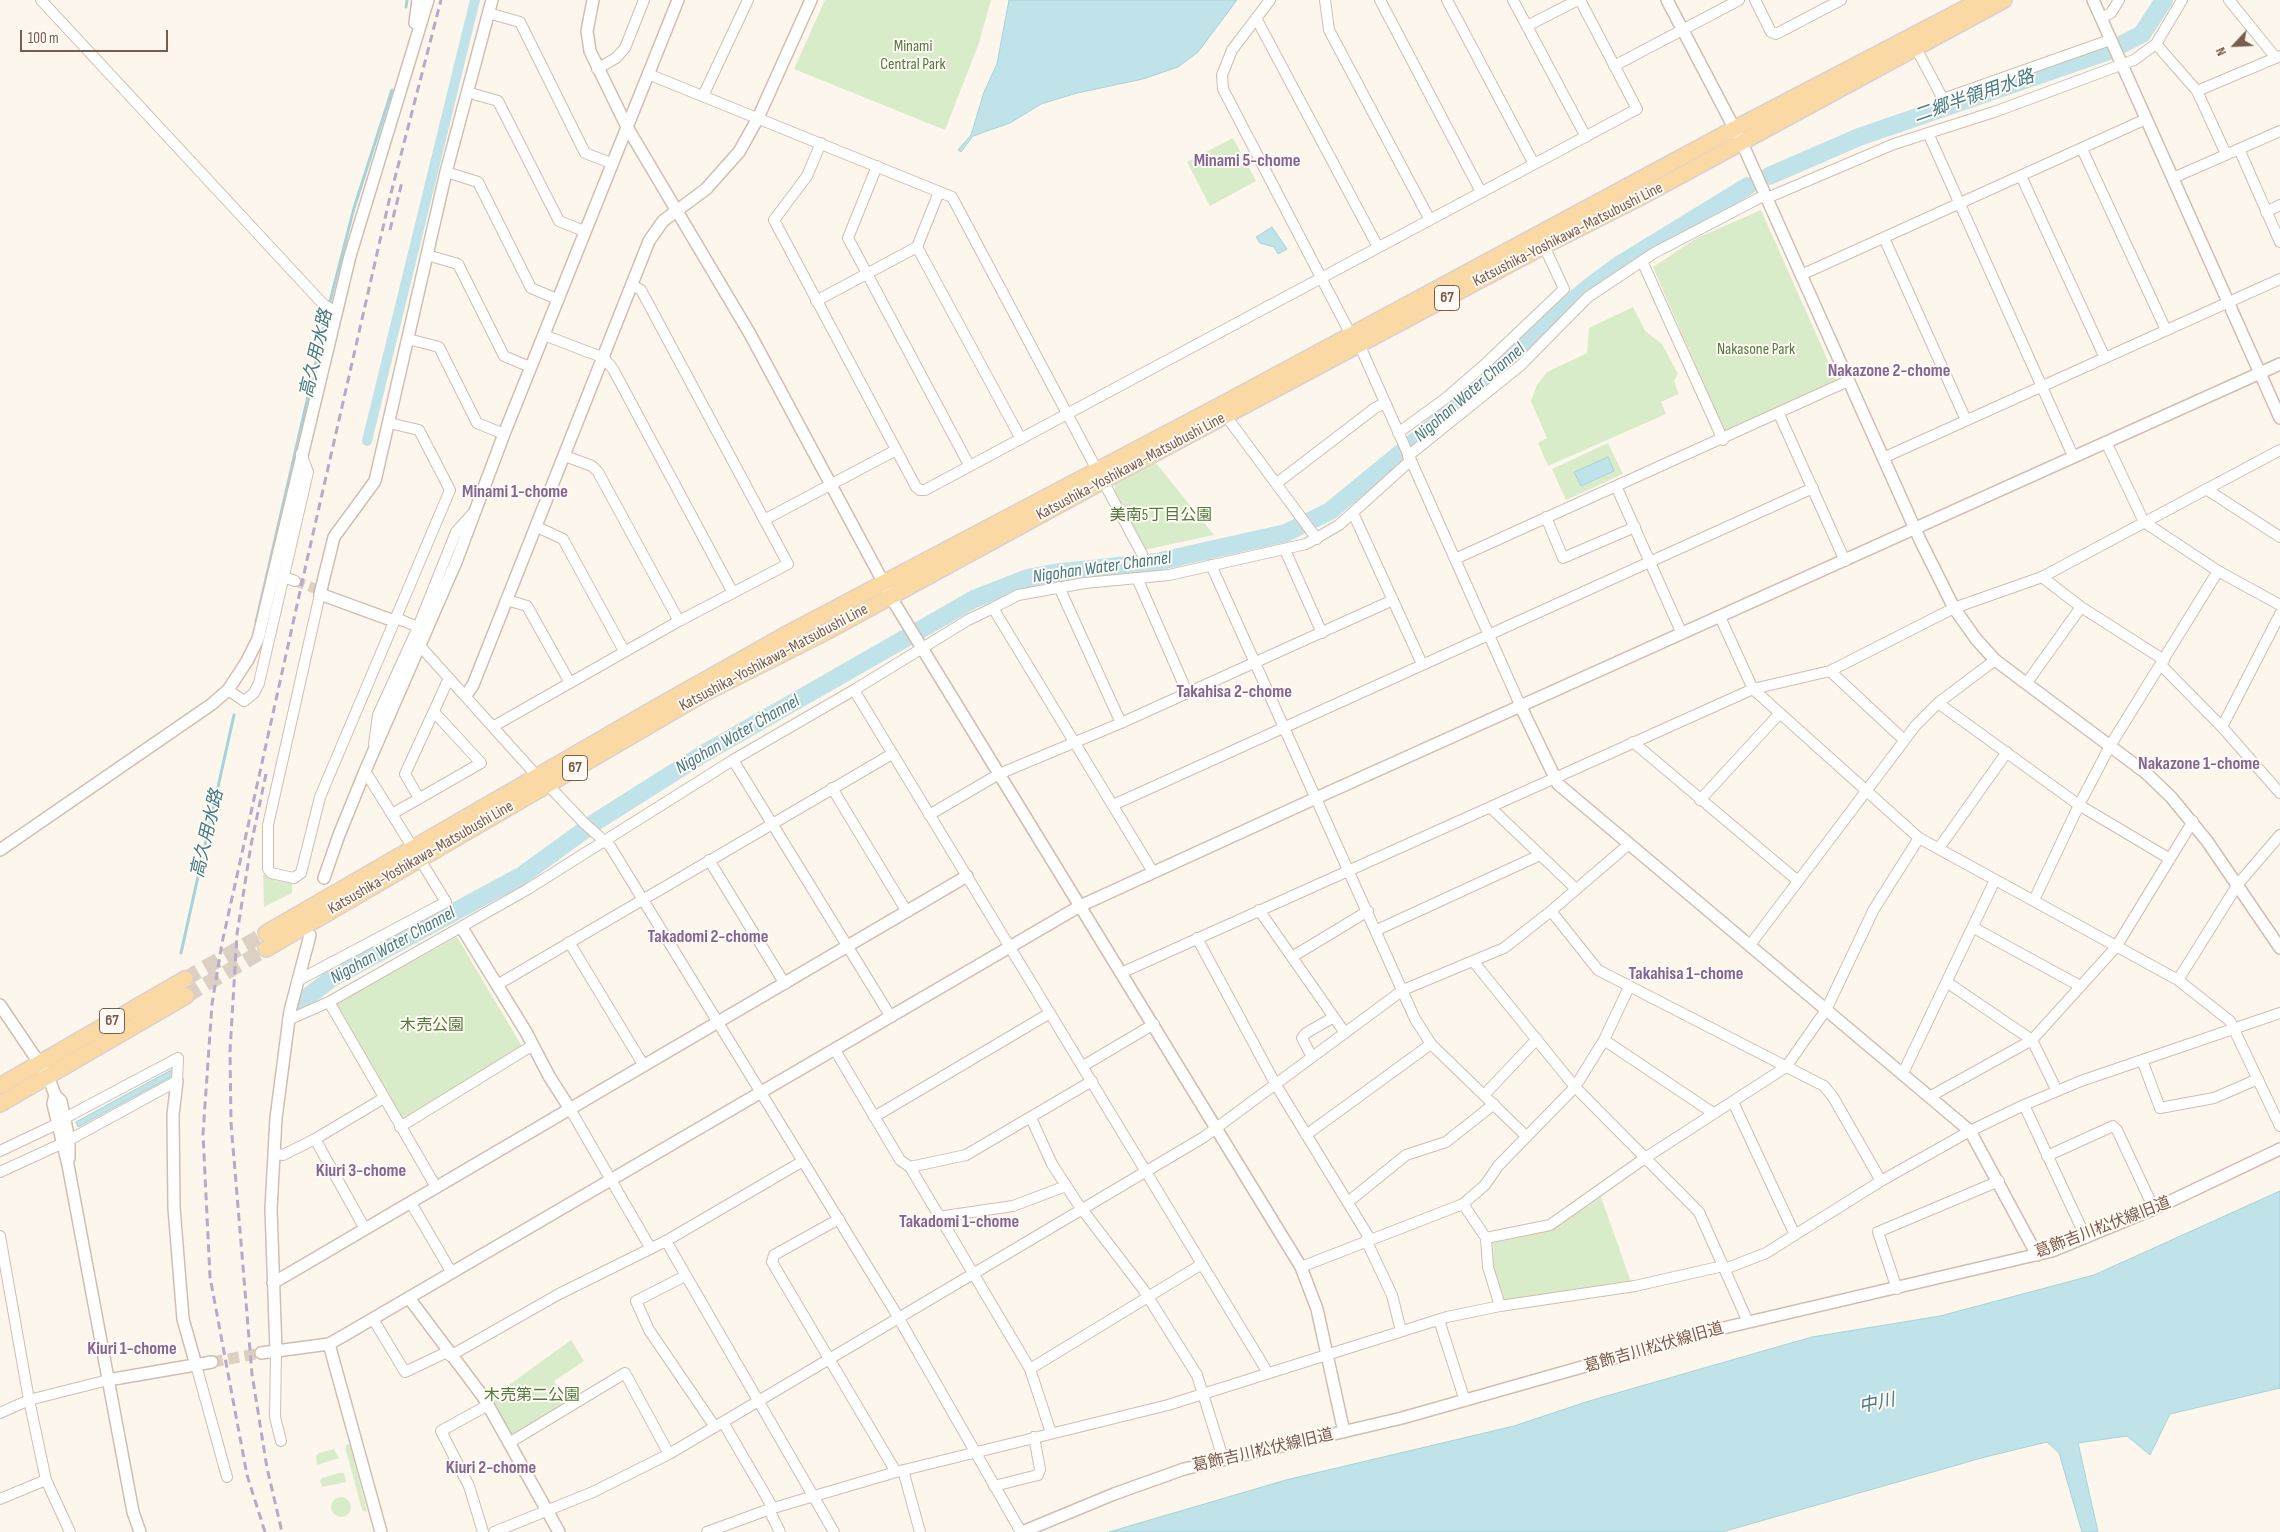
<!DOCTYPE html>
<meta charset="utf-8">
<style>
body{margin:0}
#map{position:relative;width:2280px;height:1532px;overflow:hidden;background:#fdf6ec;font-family:"Sofia Sans Condensed",sans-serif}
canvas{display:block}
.north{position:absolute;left:2210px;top:20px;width:50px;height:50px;-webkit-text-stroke:4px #fffaf3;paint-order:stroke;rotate:245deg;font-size:14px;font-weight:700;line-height:20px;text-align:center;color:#7a5c4d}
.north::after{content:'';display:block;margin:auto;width:18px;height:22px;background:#7a5c4d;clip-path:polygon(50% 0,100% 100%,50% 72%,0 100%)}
.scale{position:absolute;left:20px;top:30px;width:148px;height:22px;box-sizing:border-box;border:2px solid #7a5c4d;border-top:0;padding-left:6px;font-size:15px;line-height:18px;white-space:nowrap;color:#7a5c4d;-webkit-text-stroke:4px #fffaf3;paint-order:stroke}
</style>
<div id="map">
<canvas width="2280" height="1532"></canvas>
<div class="north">N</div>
<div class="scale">100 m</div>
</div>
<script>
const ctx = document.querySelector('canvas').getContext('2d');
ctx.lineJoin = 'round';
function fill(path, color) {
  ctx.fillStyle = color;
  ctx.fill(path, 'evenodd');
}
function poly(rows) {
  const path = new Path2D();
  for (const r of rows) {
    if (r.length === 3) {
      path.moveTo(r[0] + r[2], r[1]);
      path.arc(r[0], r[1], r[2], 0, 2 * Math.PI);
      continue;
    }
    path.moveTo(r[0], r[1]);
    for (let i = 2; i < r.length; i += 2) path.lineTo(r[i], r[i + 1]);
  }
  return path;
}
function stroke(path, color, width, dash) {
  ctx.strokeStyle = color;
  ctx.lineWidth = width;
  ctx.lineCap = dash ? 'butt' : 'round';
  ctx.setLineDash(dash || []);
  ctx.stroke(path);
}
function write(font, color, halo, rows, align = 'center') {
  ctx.font = font + ' "Sofia Sans Condensed","Noto Sans JP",sans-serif';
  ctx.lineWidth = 4;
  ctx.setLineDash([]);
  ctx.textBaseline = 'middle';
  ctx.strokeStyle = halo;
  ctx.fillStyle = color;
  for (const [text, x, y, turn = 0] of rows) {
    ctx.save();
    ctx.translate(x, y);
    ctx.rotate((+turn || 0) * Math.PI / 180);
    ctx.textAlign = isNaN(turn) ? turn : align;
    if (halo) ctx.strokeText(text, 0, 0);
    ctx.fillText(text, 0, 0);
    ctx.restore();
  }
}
const green = poly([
 [825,0,991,0,979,43,945,130,794,69],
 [1233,138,1256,181,1210,206,1187,162],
 [1761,210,1837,381,1725,433,1653,267,1697,238],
 [1633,307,1645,331,1662,344,1678,374,1674,381,1679,394,1661,402,1666,414,1548,466,1538,443,1547,438,1531,401,1537,385,1547,372,1587,353,1589,328],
 [1608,443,1623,474,1566,500,1552,469],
 [1156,463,1214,535,1144,550,1115,493,1115,485],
 [263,874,292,883,292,893,264,907],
 [457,937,523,1048,402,1120,336,1004],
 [1601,1197,1631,1282,1502,1302,1494,1267,1493,1243,1552,1230],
 [571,1340,584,1361,554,1381,567,1402,515,1436,509,1434,491,1398],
 [347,1444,350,1445,367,1512,363,1511,361,1506,345,1447],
 [334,1449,339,1458,317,1465,316,1456,319,1453],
 [339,1473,344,1473,346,1482,322,1487,320,1480,322,1478],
 [341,1507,10]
]);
const water = poly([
 [1009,0,1237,0,1198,52,1178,67,1143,79,1077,93,1041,104,1010,123,973,136,961,152,958,150,971,135,984,92,997,64,1009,0],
 [1272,227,1287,249,1278,254,1274,247,1260,243,1256,237,1272,227],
 [1608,457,1614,471,1581,486,1574,472,1608,457],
 [173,1069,174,1075,78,1127,76,1122,173,1069],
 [2280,1191,2280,1388,2170,1414,2150,1455,2127,1436,2078,1443,2098,1532,2082,1532,2059,1453,2047,1442,1985,1457,1722,1532,1109,1532,1286,1480,1514,1426,1589,1401,1812,1337,1940,1316,2094,1275,2280,1191]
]);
const stream = poly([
 [406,7,407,0],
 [256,622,329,305,354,208,392,90],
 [181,953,234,715]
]);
const canal = poly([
 [367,441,475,0]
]);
const river = poly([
 [1769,176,1859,137,2109,51,2142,34,2164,0],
 [301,1002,332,978,521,876,597,821,703,754,974,599,1028,578,1053,573,1156,562,1286,533,1330,511,1474,393,1566,306,1593,284,1619,265,1748,186]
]);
const minorTunnel = poly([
 [295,581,327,593]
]);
const tertiaryTunnel = poly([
 [212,1362,261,1353]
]);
const primaryTunnel = poly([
 [185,979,266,933],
 [186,996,266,949]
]);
const minor = poly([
 [41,0,323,304,336,312],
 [1270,0,1232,50,1222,75,1223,89,1351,335],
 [1325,0,1329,30,1430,220],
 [1380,0,1481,192],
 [1447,0,1534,164],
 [1513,0,1586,137],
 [1755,0,1771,32,1776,34,1841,0],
 [2229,0,2276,58],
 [488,13,520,22,585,153,611,163],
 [1256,18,1378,247],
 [2101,18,2111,13,2119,0],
 [1527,26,1578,0],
 [2156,44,2197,91,2226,154],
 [1916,48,1943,99,2110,40],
 [1614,66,1739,0],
 [597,69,616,58,625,48,644,0],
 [648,74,952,197,1097,470],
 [2197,91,2280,56],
 [467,92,498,101,559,221,584,231],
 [703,96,748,0],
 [1928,133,2073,456],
 [821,143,807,176,774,220,916,487,920,490,925,490,1637,109,1580,0],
 [2082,149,2166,330],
 [2239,149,2280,242],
 [877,166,848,238,969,465],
 [446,172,478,182,531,288,557,299],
 [2021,176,2105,358],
 [2173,178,2280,131],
 [1767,198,1894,144,1997,111,2134,60,2156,44,2182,0],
 [2266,212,2280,205],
 [1884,238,1966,420],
 [917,247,1021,439],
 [427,255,458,264,504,356,530,367],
 [1642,261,1723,440],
 [1801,275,2146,119],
 [816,301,917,247,939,192],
 [544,335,604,358,613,369,733,593],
 [408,339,439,347,477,423,504,434],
 [1359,344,1521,707],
 [1779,414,1845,561],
 [1226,416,1317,539],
 [1398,433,1446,398,1483,366,1564,289,1544,246],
 [2106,442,2144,522,2218,571,2280,605],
 [565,456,592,466,598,472,679,621],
 [1408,456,1521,365,1588,297,1654,253,1765,195],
 [1883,458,2280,279],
 [1103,481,1142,554],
 [1277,483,1375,408,1385,403],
 [1616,486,1682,634],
 [2206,489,2280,537],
 [1353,513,1422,664],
 [1546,517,1563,558,1635,527],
 [764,520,896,450],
 [537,527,563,539,624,651],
 [1285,550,1322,633],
 [1455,559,1848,381],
 [1211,565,1415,1019,1431,1044,1527,1137],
 [284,577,295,581],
 [2042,577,2081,607,2164,660],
 [1137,578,1187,692],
 [1059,587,1121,723],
 [320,594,268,825,268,869,271,873,294,878,301,873,320,797,450,490,419,430,389,423],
 [507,600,527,606,570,683],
 [993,608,1153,872],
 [1720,617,1753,689,1919,838,2178,980,2230,1021,2280,1126],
 [401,620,418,627],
 [420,646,537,776],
 [2161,665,2222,727,2280,793],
 [1830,671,1904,740],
 [2026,684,2081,607],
 [228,690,244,701,254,693,259,683,308,472,301,454],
 [854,690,1268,1373],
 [1938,703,2079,805,2170,859],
 [494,726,679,621,788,564,641,290,632,285],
 [2222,727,2280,614],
 [1633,742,1798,881],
 [374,744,378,715,418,627,456,532,473,513],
 [733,760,891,1017],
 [365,771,413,848],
 [547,784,584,823,610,846,894,1310,1021,1532],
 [832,788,907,912],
 [419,798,405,774,449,678],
 [1700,800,1780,713],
 [1113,805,1813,488],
 [1490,807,1576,889],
 [392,814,481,763,434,712],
 [929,815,999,774,1121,723,1393,600],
 [1939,848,2007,752],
 [709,860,785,984],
 [2034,900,2079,805,2110,746,2218,571],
 [1259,910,1345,1033],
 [1551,911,1598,970,1824,1086,1833,1097,1881,1181],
 [1974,928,2080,986],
 [1377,930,1540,855],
 [1197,938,1276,1085,1370,1239],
 [569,942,644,1066],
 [1750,945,1916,725,1938,703,1995,660],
 [1292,957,1368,911],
 [1473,961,1575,1087,1699,1212,1748,1322],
 [1121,973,1753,689,1830,671,1954,608,2042,577,2280,450],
 [2178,980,2238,884,2280,835],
 [297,981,446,902,419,858],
 [1948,983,2032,1040,2057,1091],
 [497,985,892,754],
 [288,1020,329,1002],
 [1604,1040,1713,1113],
 [835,1050,900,1160,910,1167,1030,1369,1051,1433],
 [1312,1057,1302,1038,1306,1033,1334,1017],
 [2142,1060,2160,1108,2214,1098,2258,1079],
 [1083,1066,1154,1024],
 [1903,1073,1995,880],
 [1484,1095,1537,1039],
 [1931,1096,2032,1040,2116,947,2193,821],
 [1733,1102,1795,1235],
 [2024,1105,2086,1238],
 [570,1109,651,1249],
 [874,1117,1050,1013],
 [65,1118,178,1058,177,1081,69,1140],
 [1031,1118,1052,1164,1078,1204,1143,1289,1197,1375,1223,1458],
 [400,1127,533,1045],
 [1306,1135,1431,1044],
 [315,1139,365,1229],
 [0,1151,57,1124],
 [276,1154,283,1155,315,1139,384,1098],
 [2047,1156,2113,1126,2117,1130,2154,1209],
 [910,1167,966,1155,1092,1081],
 [0,1172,61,1144],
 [436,1187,329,1002,528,889,733,760,854,690,968,620,993,608,1018,595,1085,583,1169,575,1306,544,1339,525,1410,461],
 [1348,1202,1406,1155,1446,1142,1494,1104],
 [411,1203,452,1273],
 [1463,1204,1486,1238,1550,1225,1645,1158,1786,1067,1826,1010,1874,909,1919,838],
 [938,1217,1013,1206,1066,1186],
 [839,1219,774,1255,772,1262,896,1472],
 [0,1236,29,1400,46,1480,70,1532],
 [1486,1238,1488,1267,1500,1306],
 [1366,1240,1392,1295,1401,1331],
 [666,1241,834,1532],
 [1301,1267,1463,1204,1485,1185,1498,1166,1575,1087,1604,1040,1629,987],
 [1725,1269,1766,1253,1881,1181,1970,1131,2024,1105,2081,1081,2280,1013],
 [685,1276,636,1301,649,1330,715,1427],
 [1897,1289,1878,1232,1999,1181],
 [373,1319,405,1372,447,1352],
 [1439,1320,1465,1401],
 [276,1351,275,1417,281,1441],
 [450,1356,559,1294,666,1241,803,1161],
 [196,1365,227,1477],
 [1030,1369,1202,1264],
 [0,1413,29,1400,108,1380],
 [723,1422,770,1503,771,1514,780,1532],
 [509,1443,625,1373,669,1454],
 [903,1470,920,1532],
 [994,1486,1038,1475,1040,1469,1034,1437],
 [0,1499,46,1480],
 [483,1532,469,1486,441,1431,488,1405],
 [494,1532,593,1492,669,1454,1204,1137,1403,990,1504,948,1551,911,1629,844],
 [707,1532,770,1509,896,1472,1168,1405,1447,1317,1500,1306,1635,1286,1723,1266]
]);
const tertiary = poly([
 [593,0,587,31,590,51,627,127,750,334,895,604,1301,1267,1317,1309,1344,1432],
 [1667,0,1742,143,1920,540,1954,608,1976,639,1995,660,2146,773,2171,797,2207,841,2280,948],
 [2093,0,2280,418],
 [415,23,418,0],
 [394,621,320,594,334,537,375,481,446,172,492,0],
 [466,695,473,685,649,241,663,221,706,189,739,152,758,118,811,0],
 [1521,707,1558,784,1970,1131,2037,1255],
 [0,850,212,704,228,690,247,661,258,639,350,256,428,0],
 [324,878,339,835,365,771,456,562,504,434,678,0],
 [462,928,526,1032,549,1076,570,1109],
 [0,1005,48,1076,55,1095,61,1101,69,1140,69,1158],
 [177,1081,173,1115,174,1208,183,1319,196,1365],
 [55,1095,53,1104,68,1165,133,1512,140,1532],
 [273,1283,967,876],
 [409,1298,484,1398,559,1532],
 [329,1344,381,1532],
 [276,1351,271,1209,276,1118,290,1011,310,935],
 [261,1353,329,1344,350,1332,1080,906,1316,798,2280,364],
 [108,1380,212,1362],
 [1022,1532,1114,1494,1184,1469,1402,1418,1702,1333,2052,1251,2154,1209,2280,1149]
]);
const primary = poly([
 [266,933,657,707,785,635,1221,405,1734,129,1981,0],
 [266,949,705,693,824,633,1103,481,1544,246,1639,198,2004,0],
 [0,1086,185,979],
 [0,1104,186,996]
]);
const rail = poly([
 [390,230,402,182],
 [266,774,251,845,237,934,230,1051,231,1123,252,1374,267,1468,282,1532],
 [265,1532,247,1475,210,1277,203,1134,212,1004,222,943,307,560,389,201,441,0]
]);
const shields = [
 [1447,298,25],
 [575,768,25],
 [112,1021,25]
];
const shieldNames = [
 ["67",1447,298],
 ["67",575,768],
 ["67",112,1021]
];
const parkNames = [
 ["Minami",913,47],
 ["Central Park",913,65],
 ["Nakasone Park",1756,350],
 ["美南5丁目公園",1161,516],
 ["木売公園",432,1026],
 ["木売第二公園",532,1396]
];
const streetNames = [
 ["Katsushika-Yoshikawa-Matsubushi Line",1568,235,-27],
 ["Katsushika-Yoshikawa-Matsubushi Line",1131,467,-28],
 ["Katsushika-Yoshikawa-Matsubushi Line",774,658,-28],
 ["Katsushika-Yoshikawa-Matsubushi Line",421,858,-30],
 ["葛飾吉川松伏線旧道",2103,1228,-21],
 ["葛飾吉川松伏線旧道",1654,1348,-16],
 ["葛飾吉川松伏線旧道",1263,1451,-13]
];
const waterNames = [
 ["二郷半領用水路",1974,97,-19],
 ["高久用水路",317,354,-77],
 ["Nigohan Water Channel",1470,393,-41],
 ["Nigohan Water Channel",1102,568,-8],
 ["Nigohan Water Channel",738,735,-30],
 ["高久用水路",208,834,-77],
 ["Nigohan Water Channel",393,946,-29],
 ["中川",1877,1404,-12]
];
const neighbourhoodNames = [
 ["Minami 5-chome",1247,161],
 ["Nakazone 2-chome",1889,371],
 ["Minami 1-chome",515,492],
 ["Takahisa 2-chome",1234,692],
 ["Nakazone 1-chome",2199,764],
 ["Takadomi 2-chome",708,937],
 ["Takahisa 1-chome",1686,974],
 ["Kiuri 3-chome",361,1171],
 ["Takadomi 1-chome",959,1222],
 ["Kiuri 1-chome",132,1349],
 ["Kiuri 2-chome",491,1468]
];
fill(green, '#d8ecc9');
fill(water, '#bfe3e8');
stroke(water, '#a5d3da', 1);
stroke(stream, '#a5d3da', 3);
stroke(canal, '#bfe3e8', 10);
stroke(river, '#bfe3e8', 18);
stroke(minorTunnel, '#dcd0c4', 10, [10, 5]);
stroke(tertiaryTunnel, '#dcd0c4', 11, [11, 5.5]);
stroke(primaryTunnel, '#dcd0c4', 15, [15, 8]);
stroke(minor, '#d1beb0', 12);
stroke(tertiary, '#d1beb0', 14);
stroke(primary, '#dad1cd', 18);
stroke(minor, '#fff', 10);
stroke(tertiary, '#fff', 11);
stroke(primary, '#fbd9a5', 15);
stroke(rail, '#b9a8c9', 3, [8, 5]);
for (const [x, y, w] of shields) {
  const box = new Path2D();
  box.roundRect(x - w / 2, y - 12.5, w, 25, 4);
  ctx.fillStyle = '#fffaf3';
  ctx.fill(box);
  stroke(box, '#7a5c4d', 1);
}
write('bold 15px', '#7a5c4d', null, shieldNames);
write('16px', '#537a41', '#fffaf3', parkNames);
write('16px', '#7a5c4d', '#fffaf3', streetNames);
write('italic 18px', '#437c86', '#fffaf3', waterNames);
write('bold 18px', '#846695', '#fffaf3', neighbourhoodNames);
</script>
